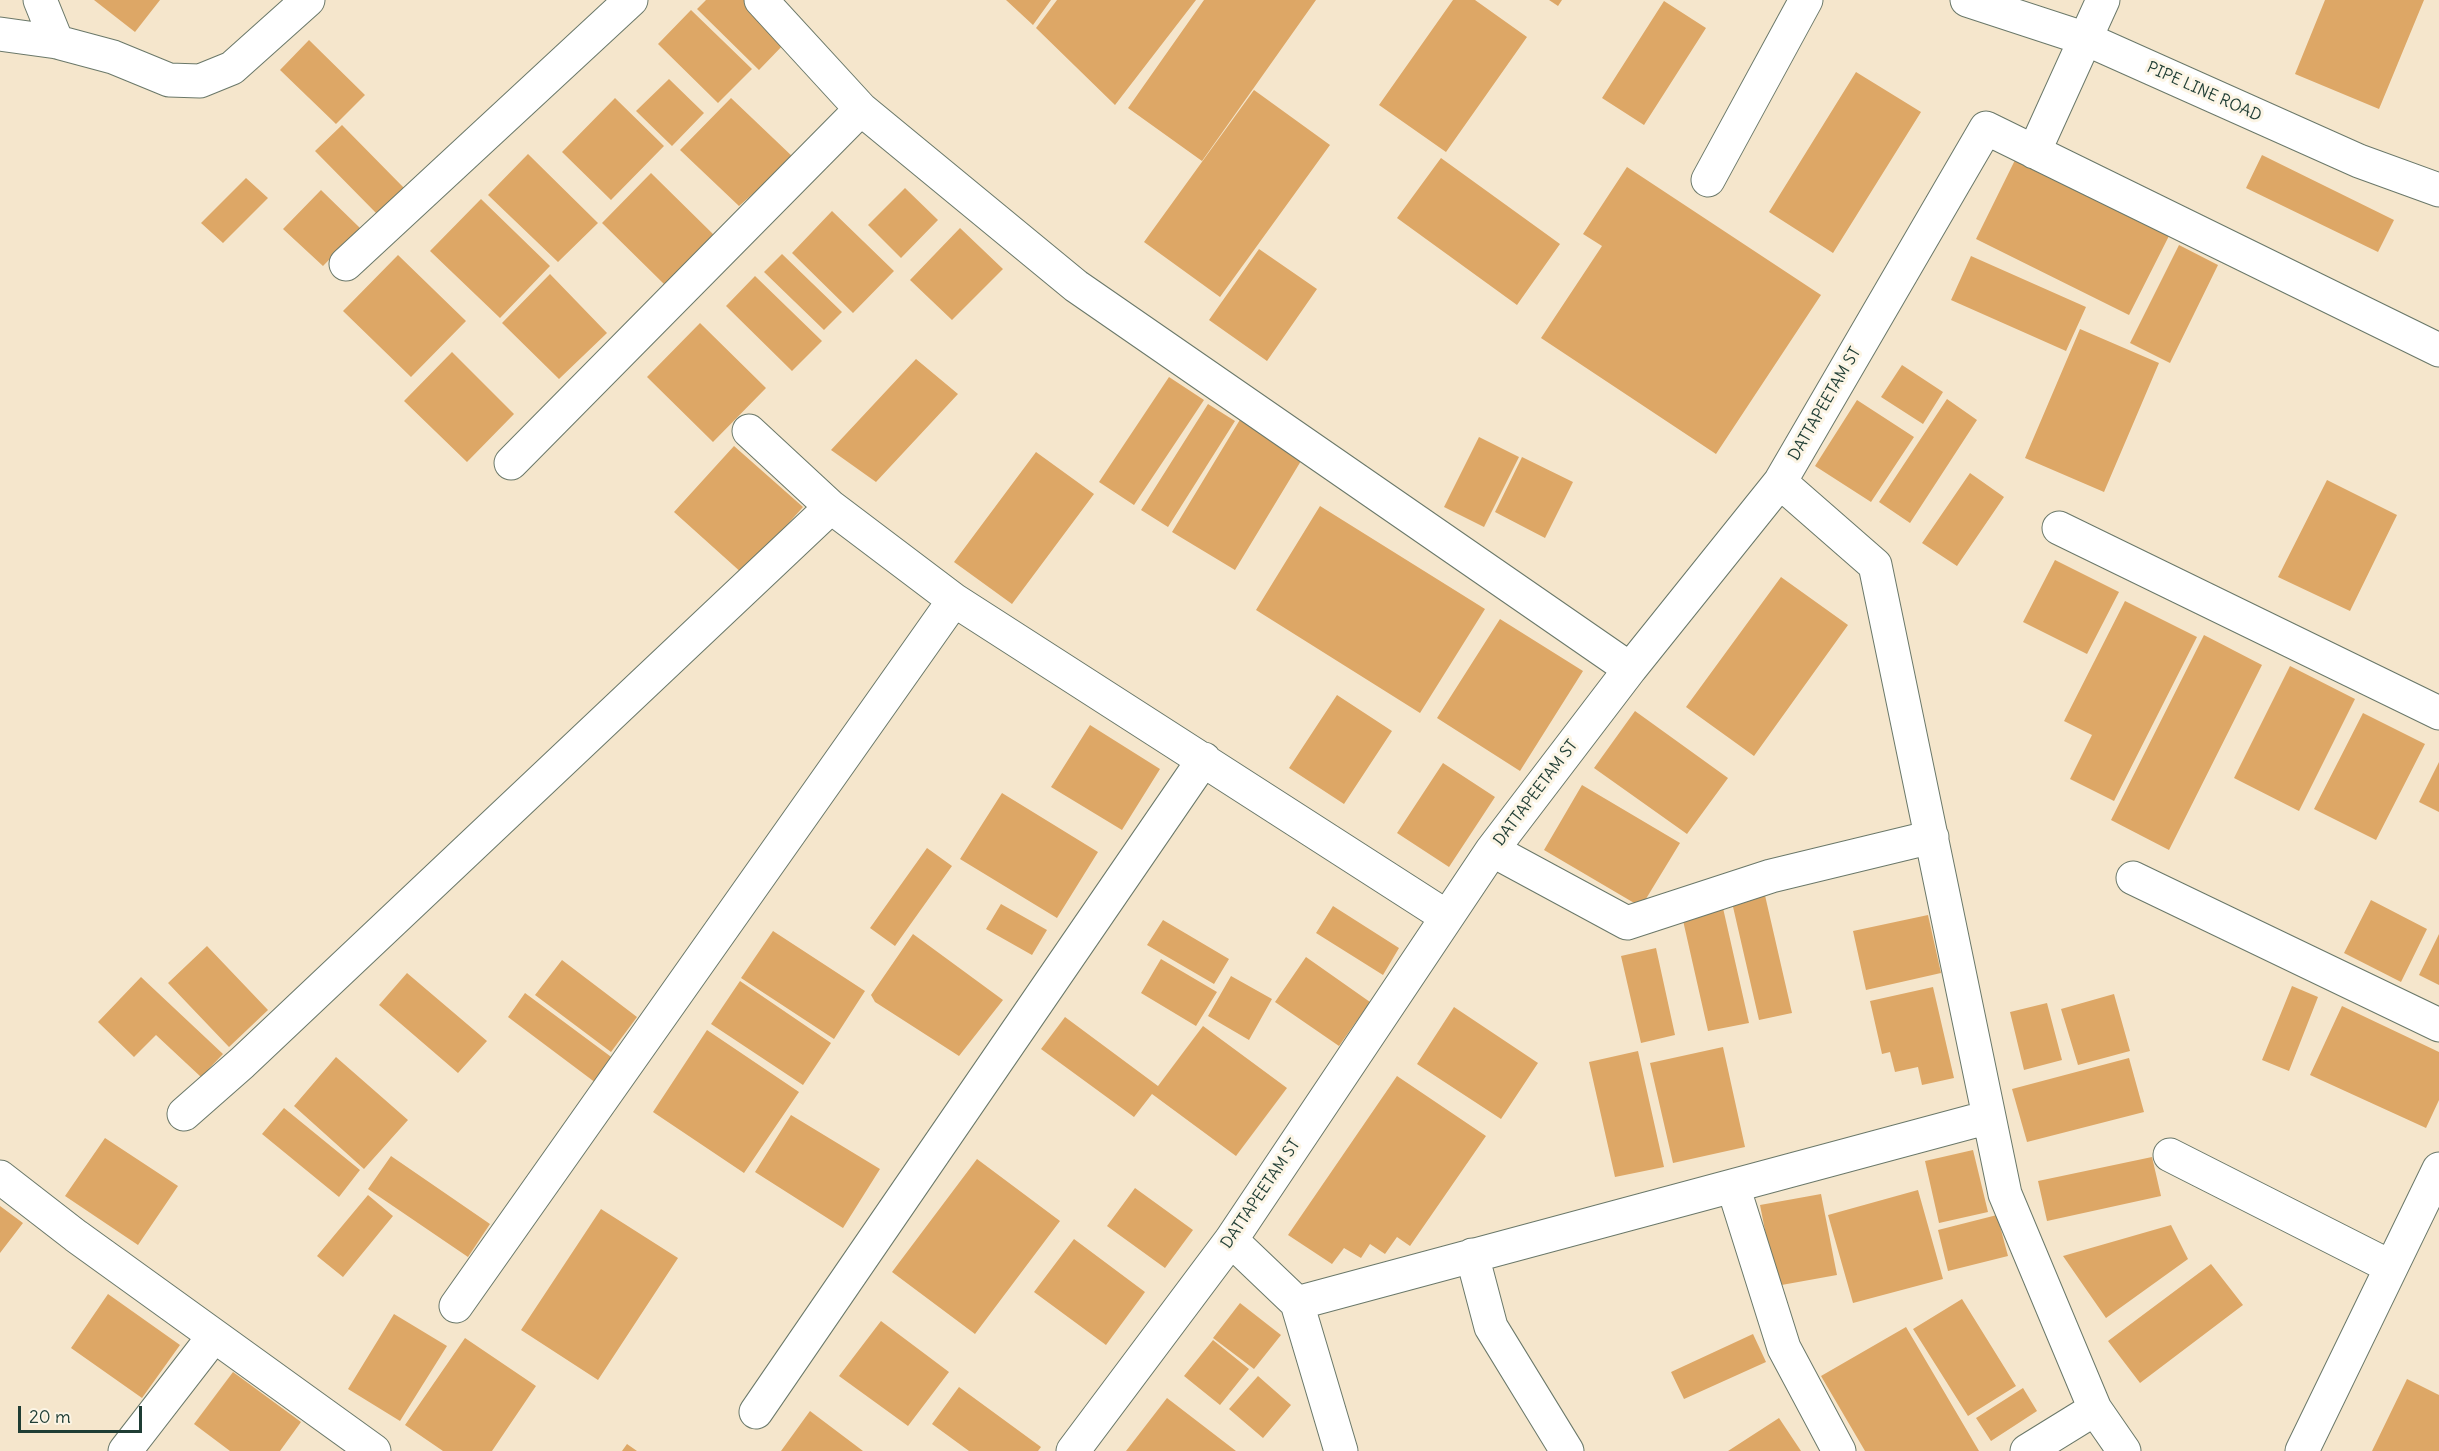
<!DOCTYPE html>
<style>
body{margin:0}
#map{position:relative;width:2439px;height:1451px;overflow:hidden;background:#f5e6cc;font-family:Delius,sans-serif}
canvas{display:block}
.scale{position:absolute;left:18px;top:1406px;width:124px;height:27px;box-sizing:border-box;border:3px solid #1f3d34;border-top:0;padding-left:8px;font-size:18px;line-height:21px;white-space:nowrap;color:#1f3d34;-webkit-text-stroke:4px #fcf5e5;paint-order:stroke}
</style>
<div id="map">
<canvas width="2439" height="1451"></canvas>
<div class="scale">20 m</div>
</div>
<script>
const ctx = document.querySelector('canvas').getContext('2d');
ctx.lineJoin = 'round';
function fill(path, color) {
  ctx.fillStyle = color;
  ctx.fill(path, 'evenodd');
}
function poly(rows) {
  const path = new Path2D();
  for (const r of rows) {
    path.moveTo(r[0], r[1]);
    for (let i = 2; i < r.length; i += 2) path.lineTo(r[i], r[i + 1]);
  }
  return path;
}
function stroke(path, color, width, dash) {
  ctx.strokeStyle = color;
  ctx.lineWidth = width;
  ctx.lineCap = dash ? 'butt' : 'round';
  ctx.setLineDash(dash || []);
  ctx.stroke(path);
}
function write(font, color, halo, rows, align = 'center') {
  ctx.font = font + ' Delius,sans-serif';
  ctx.lineWidth = 6;
  ctx.setLineDash([]);
  ctx.textBaseline = 'middle';
  ctx.strokeStyle = halo;
  ctx.fillStyle = color;
  for (const [text, x, y, turn = 0] of rows) {
    ctx.save();
    ctx.translate(x, y);
    ctx.rotate((+turn || 0) * Math.PI / 180);
    ctx.textAlign = isNaN(turn) ? turn : align;
    if (halo) ctx.strokeText(text, 0, 0);
    ctx.fillText(text, 0, 0);
    ctx.restore();
  }
}
const building = poly([
 [94,0,160,0,135,32],
 [706,0,747,0,788,40,759,70,697,9],
 [1006,0,1051,0,1033,25],
 [1057,0,1196,0,1115,105,1036,28],
 [1204,0,1316,0,1202,161,1128,108],
 [1453,0,1475,0,1527,37,1446,152,1379,105],
 [1549,0,1562,0,1558,6],
 [2325,0,2424,0,2379,109,2295,74],
 [1664,1,1706,28,1644,125,1602,98],
 [691,10,752,69,718,103,658,44],
 [309,40,365,95,336,124,280,70],
 [1856,72,1921,112,1833,253,1769,212],
 [669,79,704,113,672,146,636,111],
 [1254,90,1330,145,1220,297,1144,242],
 [615,98,664,146,611,200,562,152],
 [731,98,794,158,739,206,680,150],
 [342,125,405,189,378,215,315,151],
 [528,154,598,223,558,262,488,195],
 [2018,154,2172,230,2129,315,1976,239],
 [2262,155,2394,220,2378,252,2246,188],
 [1441,158,1560,244,1517,305,1397,218],
 [1627,167,1821,295,1716,454,1541,338,1602,246,1583,234],
 [651,173,716,237,664,284,602,223],
 [246,178,268,198,223,243,201,223],
 [905,188,938,220,901,258,868,225],
 [321,190,360,228,323,266,283,229],
 [481,199,550,266,500,318,430,251],
 [832,211,894,271,853,313,792,253],
 [960,228,1003,269,952,320,910,280],
 [2179,245,2218,265,2170,363,2130,343],
 [1259,249,1317,289,1267,361,1209,320],
 [782,254,842,312,824,330,764,272],
 [398,255,466,321,411,377,343,311],
 [1971,256,2086,307,2066,351,1951,300],
 [550,274,607,333,559,379,502,323],
 [755,276,822,341,792,371,726,306],
 [700,323,766,388,713,442,647,377],
 [2080,329,2159,363,2104,492,2025,458],
 [452,352,514,414,467,462,404,401],
 [916,359,958,394,876,482,831,450],
 [1902,365,1943,392,1923,424,1881,397],
 [1169,377,1204,400,1134,505,1099,482],
 [1947,399,1977,420,1910,523,1879,502],
 [1857,400,1914,437,1871,502,1815,466],
 [1208,404,1235,421,1168,527,1141,510],
 [1241,418,1304,456,1235,570,1172,532],
 [1479,437,1519,457,1484,527,1444,507],
 [734,446,803,507,743,574,674,512],
 [1036,452,1094,494,1012,604,954,562],
 [1522,457,1573,482,1545,538,1495,512],
 [1970,473,2004,497,1957,566,1922,543],
 [2327,480,2397,515,2350,611,2278,577],
 [1320,506,1485,609,1420,713,1256,610],
 [2055,560,2119,592,2087,654,2023,622],
 [1781,577,1848,625,1754,756,1686,707],
 [2125,601,2197,637,2114,801,2070,779,2092,735,2064,721],
 [1500,619,1583,671,1520,771,1437,718],
 [2204,635,2262,665,2169,850,2111,820],
 [2290,666,2355,699,2299,811,2234,778],
 [1337,695,1392,731,1344,804,1289,768],
 [1635,711,1728,778,1687,834,1594,768],
 [2363,713,2425,744,2376,840,2314,809],
 [1090,725,1160,769,1122,830,1051,787],
 [2439,762,2439,812,2419,802],
 [1443,763,1495,797,1449,867,1397,833],
 [1582,785,1680,843,1641,907,1544,850],
 [1002,793,1098,852,1057,918,960,859],
 [927,848,952,866,895,946,870,928],
 [1764,891,1792,1013,1759,1020,1731,898],
 [2371,900,2427,929,2401,982,2344,953],
 [1001,904,1047,930,1032,955,986,929],
 [1333,906,1399,948,1383,975,1316,933],
 [1723,908,1749,1023,1708,1031,1682,916],
 [1928,915,1941,973,1866,990,1853,931],
 [1163,920,1229,959,1214,984,1147,945],
 [773,931,865,991,834,1039,741,978],
 [913,934,1003,1000,959,1056,875,1002,871,995],
 [2439,934,2439,985,2419,975],
 [207,946,268,1010,229,1047,168,983],
 [1656,948,1675,1035,1641,1043,1621,956],
 [1306,957,1370,1002,1339,1046,1275,1002],
 [1161,959,1217,992,1196,1026,1141,993],
 [562,960,637,1017,611,1052,535,995],
 [407,973,487,1041,458,1073,379,1005],
 [1231,976,1272,999,1249,1040,1208,1016],
 [141,977,223,1054,201,1077,156,1035,134,1057,98,1022],
 [740,981,831,1043,803,1085,711,1024],
 [2292,986,2318,997,2289,1071,2262,1060],
 [1933,987,1954,1078,1922,1085,1918,1067,1895,1072,1890,1052,1882,1054,1870,1001],
 [525,993,614,1059,596,1083,508,1017],
 [2114,994,2130,1051,2078,1065,2061,1009],
 [2047,1003,2062,1060,2024,1070,2010,1012],
 [2342,1006,2439,1052,2439,1100,2426,1128,2310,1075],
 [1454,1007,1538,1063,1501,1119,1417,1064],
 [1065,1017,1158,1086,1203,1026,1287,1088,1236,1156,1152,1094,1134,1117,1041,1049],
 [707,1030,799,1092,744,1173,653,1112],
 [1723,1047,1745,1147,1673,1163,1650,1063],
 [1638,1051,1664,1167,1615,1177,1589,1062],
 [336,1057,408,1120,364,1169,294,1106],
 [2129,1058,2144,1112,2027,1142,2012,1089],
 [1397,1076,1486,1136,1410,1246,1397,1237,1385,1254,1370,1244,1361,1258,1344,1248,1332,1264,1288,1235],
 [284,1108,360,1170,339,1197,262,1134],
 [791,1115,880,1169,843,1228,755,1172],
 [105,1138,178,1186,138,1245,65,1196],
 [1973,1150,1988,1212,1939,1223,1925,1161],
 [391,1156,490,1224,468,1257,368,1189],
 [2152,1157,2161,1196,2047,1221,2038,1181],
 [977,1159,1060,1221,975,1334,892,1272],
 [1135,1188,1193,1230,1165,1268,1107,1226],
 [1918,1190,1943,1279,1853,1303,1828,1215],
 [1821,1194,1837,1275,1776,1286,1760,1205],
 [368,1195,393,1216,343,1277,317,1256],
 [0,1206,23,1223,0,1253],
 [601,1209,678,1258,598,1380,521,1330],
 [1997,1215,2008,1256,1948,1271,1938,1230],
 [2171,1225,2188,1259,2106,1318,2063,1256],
 [1074,1239,1145,1292,1106,1345,1034,1292],
 [2211,1264,2243,1305,2140,1383,2108,1341],
 [108,1294,180,1345,142,1398,71,1348],
 [1962,1299,2016,1386,1968,1416,1913,1329],
 [1240,1303,1281,1335,1254,1369,1213,1338],
 [394,1314,447,1346,400,1421,348,1389],
 [881,1321,949,1372,908,1426,839,1376],
 [1906,1327,1979,1451,1865,1451,1821,1376],
 [1753,1334,1766,1362,1684,1399,1671,1372],
 [465,1338,536,1386,492,1451,443,1451,405,1425],
 [1213,1340,1249,1369,1220,1405,1184,1376],
 [233,1372,301,1422,280,1451,230,1451,194,1424],
 [1258,1376,1291,1405,1263,1438,1229,1409],
 [2407,1379,2439,1395,2439,1451,2372,1451],
 [959,1387,1041,1447,1038,1451,969,1451,932,1424],
 [2023,1388,2037,1411,1991,1441,1976,1418],
 [1167,1398,1236,1451,1126,1451],
 [810,1411,863,1451,781,1451],
 [1779,1418,1801,1451,1728,1451],
 [627,1444,637,1451,622,1451]
]);
const minor = poly([
 [40,0,57,42],
 [761,0,861,109,1076,286,1630,669],
 [1967,0,2086,39,2359,161,2439,190],
 [0,34,57,42,113,57,169,80,200,81,232,68,308,0],
 [2034,152,2103,0],
 [1708,180,1806,0],
 [346,264,631,0],
 [749,431,831,507],
 [511,463,861,109],
 [1780,482,1875,565,2005,1194,2095,1409,2124,1451],
 [2059,528,2439,713],
 [1492,850,1627,923,1771,876,1932,837],
 [2133,878,2439,1025],
 [184,1114,242,1063,831,507,954,600,1447,917],
 [2170,1155,2391,1267],
 [0,1177,76,1236,374,1451],
 [1733,1186,1784,1348,1839,1451],
 [1231,1240,1297,1303,1341,1451],
 [1472,1255,1491,1327,1567,1451],
 [1297,1303,1989,1117],
 [456,1306,954,600],
 [756,1412,1204,759],
 [125,1451,214,1336],
 [1073,1451,1231,1240,1492,850,1630,669,1780,482,1986,128,2439,350],
 [2027,1451,2095,1409],
 [2302,1451,2439,1169]
]);
const streetNames = [
 ["PIPE LINE ROAD",2204,92,24],
 ["DATTAPEETAM ST",1825,404,-60],
 ["DATTAPEETAM ST",1536,793,-53],
 ["DATTAPEETAM ST",1261,1194,-56]
];
fill(building, '#dda766');
stroke(minor, '#6a7869', 35);
stroke(minor, '#fff', 33);
write('16px', '#1f3d34', '#fcf5e5', streetNames);
</script>
